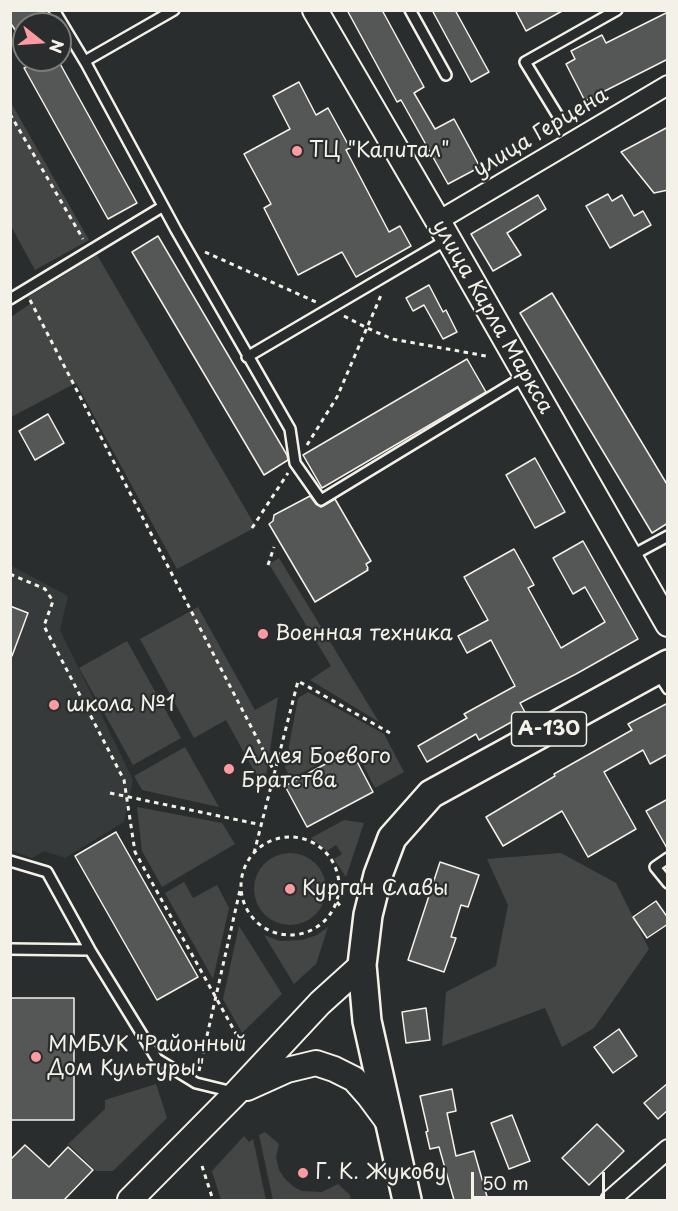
<!DOCTYPE html>
<meta charset="utf-8">
<style>
body{margin:0}
#map{position:relative;width:678px;height:1211px;overflow:hidden;background:#2a2d2e;font-family:"Playpen Sans",sans-serif}
canvas{display:block}
.frame{position:absolute;inset:0;border:12px solid #f4f1e8;pointer-events:none}
.north{position:absolute;left:12px;top:12px;width:60px;height:60px;box-sizing:border-box;background:#2a2d2e;border:2px solid #7b7b78;border-radius:50%;rotate:107deg;font-size:16px;font-weight:700;line-height:24px;text-align:center;color:#f4f1e8}
.north::after{content:'';display:block;margin:auto;width:21px;height:27px;background:#ff9aa2;clip-path:polygon(50% 0,100% 100%,50% 72%,0 100%)}
.scale{position:absolute;left:471px;top:1172px;width:134px;height:27px;box-sizing:border-box;border:3px solid #f4f1e8;border-top:0;padding-left:8px;font-size:18px;line-height:21px;white-space:nowrap;color:#f4f1e8;-webkit-text-stroke:4px #2a2d2e;paint-order:stroke}
</style>
<div id="map">
<canvas width="678" height="1211"></canvas>
<div class="frame"></div>
<div class="north">N</div>
<div class="scale">50 m</div>
</div>
<script>
const ctx = document.querySelector('canvas').getContext('2d');
ctx.lineJoin = 'round';
function fill(path, color) {
  ctx.fillStyle = color;
  ctx.fill(path, 'evenodd');
}
function poly(rows) {
  const path = new Path2D();
  for (const r of rows) {
    if (r.length === 3) {
      path.moveTo(r[0] + r[2], r[1]);
      path.arc(r[0], r[1], r[2], 0, 2 * Math.PI);
      continue;
    }
    path.moveTo(r[0], r[1]);
    for (let i = 2; i < r.length; i += 2) path.lineTo(r[i], r[i + 1]);
  }
  return path;
}
function stroke(path, color, width, dash) {
  ctx.strokeStyle = color;
  ctx.lineWidth = width;
  ctx.lineCap = dash ? 'butt' : 'round';
  ctx.setLineDash(dash || []);
  ctx.stroke(path);
}
function write(font, color, halo, rows, align = 'center') {
  ctx.font = font + ' "Playpen Sans",sans-serif';
  ctx.lineWidth = 4.5;
  ctx.setLineDash([]);
  ctx.textBaseline = 'middle';
  ctx.strokeStyle = halo;
  ctx.fillStyle = color;
  for (const [text, x, y, turn = 0] of rows) {
    ctx.save();
    ctx.translate(x, y);
    ctx.rotate((+turn || 0) * Math.PI / 180);
    ctx.textAlign = isNaN(turn) ? turn : align;
    if (halo) ctx.strokeText(text, 0, 0);
    ctx.fillText(text, 0, 0);
    ctx.restore();
  }
}
const built = poly([
 [10,565,68,596,60,630,133,780,124,822,65,858,44,851,32,858,11,850]
]);
const green = poly([
 [10,101,89,240,35,270,11,226],
 [97,255,256,527,177,569,76,383,11,417,11,317,30,304,28,297],
 [279,558,379,722,310,680,331,666,269,564],
 [198,607,255,710,278,697,264,789,226,720,194,738,140,639],
 [127,641,181,738,133,765,79,668],
 [308,692,384,734,404,772,375,788,353,745,291,779,285,767,298,698],
 [185,747,219,807,142,790,134,776],
 [137,807,222,823,235,844,162,887,142,851],
 [344,820,364,823,346,877,334,859,342,854,336,845,327,851,311,838],
 [290,889,36],
 [561,853,616,883,649,949,594,1028,562,1047,545,1008,442,1046,446,992,496,966,508,905,487,859],
 [184,882,193,898,217,885,229,908,213,979,165,893],
 [239,926,282,994,242,1033,223,999],
 [328,927,316,964,294,984,264,935,280,941,302,940,317,935],
 [156,1084,167,1118,113,1171,96,1171,68,1144,105,1109,105,1100],
 [265,1132,279,1144,276,1157,279,1170,285,1179,294,1187,302,1191,322,1192,338,1184,350,1195,351,1200,273,1200,259,1135],
 [244,1136,249,1142,253,1139,266,1200,221,1200,212,1171]
]);
const building = poly([
 [10,10,47,10,24,24,24,44,10,22,10,10],
 [347,10,382,10,424,87,414,93,435,129,454,119,480,167,448,184,401,100,397,102,347,10],
 [432,10,455,10,489,72,471,82,432,10],
 [515,10,564,10,526,31,515,10],
 [668,12,668,59,585,101,566,64,575,59,571,51,602,35,606,43,668,12],
 [40,60,58,60,137,203,108,219,24,68,40,60],
 [299,82,316,115,328,108,350,148,346,150,389,232,400,226,411,246,356,277,342,252,298,275,264,208,271,204,244,154,290,129,273,96,299,82],
 [668,127,668,190,654,193,621,152,668,127],
 [608,194,612,201,622,195,634,216,643,211,651,225,610,248,586,206,608,194],
 [538,195,546,209,507,233,521,255,493,271,471,234,538,195],
 [158,236,287,455,288,460,264,475,132,252,158,236],
 [429,285,443,312,446,310,457,332,443,339,424,305,413,311,406,298,429,285],
 [552,293,668,486,668,523,652,533,520,313,552,293],
 [467,359,486,392,322,488,303,455,467,359],
 [48,414,64,443,35,460,19,431,48,414],
 [535,458,565,512,535,528,506,475,535,458],
 [310,496,316,504,321,507,335,499,371,561,366,564,368,568,367,569,368,570,315,602,269,524,273,521,274,515,310,496],
 [583,541,638,639,576,674,520,703,526,714,479,740,476,734,427,762,418,746,467,718,464,714,515,686,491,640,467,653,458,636,488,620,464,577,514,549,534,585,528,588,561,648,605,622,585,587,573,594,553,558,583,541],
 [10,606,28,613,12,656,10,656,10,606],
 [668,703,668,754,650,764,643,750,604,772,636,829,588,857,562,811,503,846,486,817,555,776,554,774,632,730,628,724,668,703],
 [351,750,373,792,307,827,285,786,351,750],
 [668,799,668,850,646,811,668,799],
 [116,832,198,977,157,1000,75,856,116,832],
 [440,862,479,875,468,907,461,905,451,937,456,938,444,972,408,960,440,862],
 [656,901,668,918,668,924,647,938,633,917,656,901],
 [10,998,74,998,74,1120,10,1120,10,998],
 [426,1008,430,1040,406,1043,402,1012,426,1008],
 [619,1029,637,1056,613,1073,594,1047,619,1029],
 [668,1083,668,1110,658,1119,644,1103,668,1083],
 [452,1089,456,1111,447,1113,456,1156,474,1151,488,1200,454,1200,439,1147,430,1149,426,1132,428,1131,420,1096,452,1089],
 [512,1115,530,1161,509,1169,491,1123,512,1115],
 [597,1124,624,1151,589,1185,562,1158,597,1124],
 [25,1145,49,1167,68,1147,93,1170,64,1200,10,1200,10,1160,25,1145]
]);
const path = poly([
 [10,114,83,239],
 [205,252,316,302],
 [30,300,275,773],
 [344,316,367,328,392,339,486,356],
 [307,445,337,397,382,293],
 [252,528,288,473],
 [268,565,274,547],
 [10,574,45,589,53,601,44,626,124,780,135,852,245,1050],
 [110,793,262,825],
 [290,886,49],
 [254,853,298,681,390,733],
 [337,902,342,908],
 [199,1071,240,890],
 [202,1166,213,1200]
]);
const lane = poly([
 [54,10,87,65,176,230,290,429,295,463,321,500,525,376],
 [410,10,446,75],
 [85,61,174,10],
 [558,116,525,62,617,10],
 [10,299,162,207],
 [247,357,448,239],
 [631,556,668,536],
 [657,672,668,689],
 [668,858,655,867,668,883],
 [10,861,47,872,90,950,157,1059,196,1083,233,1092],
 [10,949,90,950]
]);
const street = poly([
 [438,221,668,85],
 [610,1200,668,1149]
]);
const secondary = poly([
 [315,10,438,221,668,624],
 [247,1088,287,1070,316,1063,334,1069,354,1079,369,1096,389,1123],
 [130,1200,236,1093,320,1003,362,965]
]);
const primary = poly([
 [407,1200,367,1021,362,965,368,915,378,875,392,838,431,794,668,664]
]);
const markers = [
 [297,151,6,"#ff9aa2"],
 [263,634,6,"#ff9aa2"],
 [54,705,6,"#ff9aa2"],
 [229,769,6,"#ff9aa2"],
 [290,889,6,"#ff9aa2"],
 [36,1057,6,"#ff9aa2"],
 [303,1173,6,"#ff9aa2"]
];
const shields = [
 [549,729,75]
];
const shieldNames = [
 ["А-130",549,729]
];
const streetNames = [
 ["улица Герцена",541,133,-31],
 ["улица Карла Маркса",492,317,60]
];
const poiNames = [
 ["ТЦ \"Капитал\"",309,151],
 ["Военная техника",275,634],
 ["школа №1",66,705],
 ["Аллея Боевого",241,757],
 ["Братства",241,781],
 ["Курган Славы",302,889],
 ["ММБУК \"Районный",48,1045],
 ["Дом Культуры\"",48,1069],
 ["Г. К. Жукову",315,1173]
];
fill(built, '#373a3a');
fill(green, '#444645');
fill(building, '#555756');
stroke(building, '#f4f1e8', 1.5);
stroke(lane, '#f4f1e8', 14);
stroke(street, '#f4f1e8', 22);
stroke(secondary, '#f4f1e8', 28);
stroke(primary, '#f4f1e8', 32);
stroke(path, '#f4f1e8', 3, [4.5, 4.5]);
stroke(lane, '#2a2d2e', 9);
stroke(street, '#2a2d2e', 18);
stroke(secondary, '#2a2d2e', 24);
stroke(primary, '#2a2d2e', 27);
for (const [x, y, r, color] of markers) {
  const dot = new Path2D();
  dot.arc(x, y, r, 0, 2 * Math.PI);
  ctx.fillStyle = color;
  ctx.fill(dot);
  stroke(dot, '#2a2d2e', 2);
}
for (const [x, y, w] of shields) {
  const box = new Path2D();
  box.roundRect(x - w / 2, y - 17, w, 34, 4.5);
  ctx.fillStyle = '#2a2d2e';
  ctx.fill(box);
  stroke(box, '#f4f1e8', 1.5);
}
write('bold 20px', '#f4f1e8', null, shieldNames);
write('21px', '#f4f1e8', '#2a2d2e', streetNames);
write('21px', '#f4f1e8', '#2a2d2e', poiNames, 'left');
</script>
